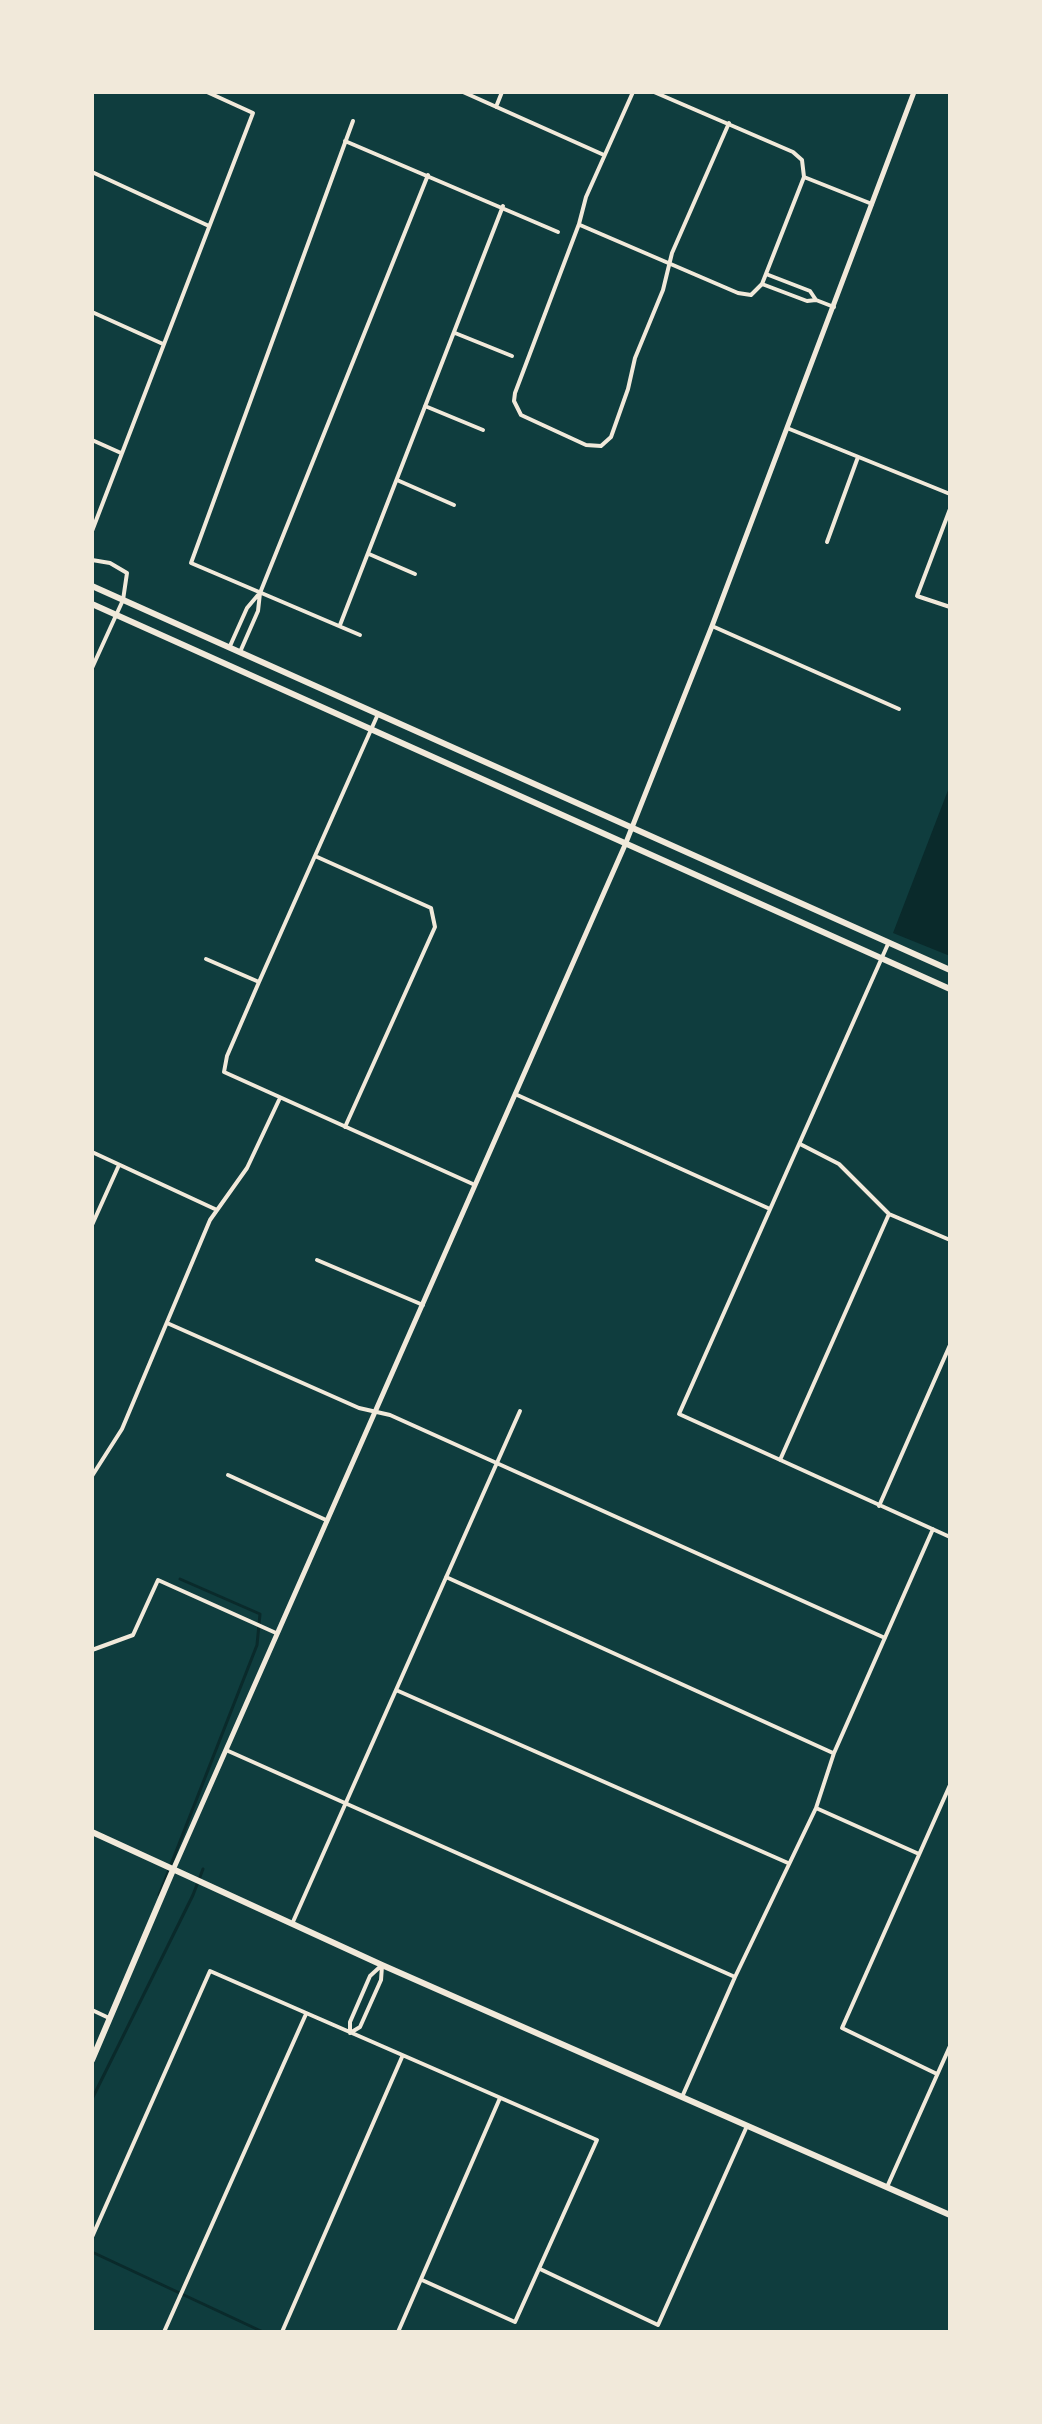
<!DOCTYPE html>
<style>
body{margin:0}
#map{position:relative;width:1042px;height:2424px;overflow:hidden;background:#0f3d3e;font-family:"Varela Round",sans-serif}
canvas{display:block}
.frame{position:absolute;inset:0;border:94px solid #f1e9da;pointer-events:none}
</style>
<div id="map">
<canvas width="1042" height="2424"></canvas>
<div class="frame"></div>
</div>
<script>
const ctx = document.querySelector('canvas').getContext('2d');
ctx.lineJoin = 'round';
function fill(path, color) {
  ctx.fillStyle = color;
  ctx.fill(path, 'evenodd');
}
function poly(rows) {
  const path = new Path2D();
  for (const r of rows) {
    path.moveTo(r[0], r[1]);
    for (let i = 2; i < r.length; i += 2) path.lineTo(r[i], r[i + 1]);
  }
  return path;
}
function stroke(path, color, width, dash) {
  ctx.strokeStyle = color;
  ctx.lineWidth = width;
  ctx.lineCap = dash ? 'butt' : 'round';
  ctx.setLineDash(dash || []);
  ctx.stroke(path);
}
const water = poly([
 [950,785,950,956,893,933]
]);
const stream = poly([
 [159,1895,257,1645,260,1614,180,1579],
 [92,2099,193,1895,203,1869],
 [92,2252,263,2332]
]);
const minor = poly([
 [463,92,604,155],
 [633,92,586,197,579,224,515,393,514,401,521,415,586,445,601,446,611,437,628,389,635,358,663,290,672,253,729,123],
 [496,107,502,92],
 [353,121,191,563,360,635],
 [345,141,558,232],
 [92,172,209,226],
 [804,177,872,204],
 [580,225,738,293,751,295,762,284,804,177,802,160,793,152,654,92],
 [766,274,810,291,816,300],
 [762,284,807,301,816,300,834,307],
 [92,312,163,344],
 [455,333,512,356],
 [425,406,483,430],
 [787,428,950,494],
 [92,440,121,453],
 [397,480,454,505],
 [950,509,917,596,950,607],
 [92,531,253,113,207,92],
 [827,542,858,457],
 [369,554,415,574],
 [92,560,110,563,127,573,123,600,92,668],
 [340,625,503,206],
 [712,626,899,709],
 [230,646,247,608,258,595],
 [240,652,258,611,260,593,428,175],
 [378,714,259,982,227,1056,224,1072,475,1185],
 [315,856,431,908,435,927,345,1127],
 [888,944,679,1414,950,1537],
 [206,959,259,982],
 [515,1094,770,1209],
 [800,1144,839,1164,889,1214,950,1240],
 [92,1152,217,1210],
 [92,1225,119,1165],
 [317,1260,423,1305],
 [167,1323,359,1408,390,1415,885,1638],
 [780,1460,889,1214],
 [228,1475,326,1520],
 [92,1476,122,1429,210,1220,247,1168,279,1100],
 [879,1506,950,1345],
 [446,1577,833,1753],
 [92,1650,133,1635,158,1580,276,1633],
 [396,1690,788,1863],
 [226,1750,735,1977],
 [816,1808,919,1854],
 [292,1924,520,1411],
 [92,2010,109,2018],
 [350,2033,360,2027,381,1980,382,1966],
 [350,2033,350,2022,370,1976,382,1965],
 [937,2074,842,2028,950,1785],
 [682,2097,735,1977,816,1808,834,1753,933,1529],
 [887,2187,950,2046],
 [92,2237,210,1971,597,2140,515,2322,422,2280],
 [540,2269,658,2325,747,2126],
 [164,2332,306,2014],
 [282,2332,402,2057],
 [398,2332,500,2098]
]);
const tertiary = poly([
 [173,1870,625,845,712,626,914,92]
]);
const secondary = poly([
 [92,586,950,970],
 [92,604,950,989],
 [92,1832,382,1965,950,2215],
 [92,2060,173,1870]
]);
fill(water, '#0a2a2b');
stroke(stream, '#0a2a2b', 3);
stroke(minor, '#f1e9da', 4);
stroke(tertiary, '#f1e9da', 5);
stroke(secondary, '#f1e9da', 6);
</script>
